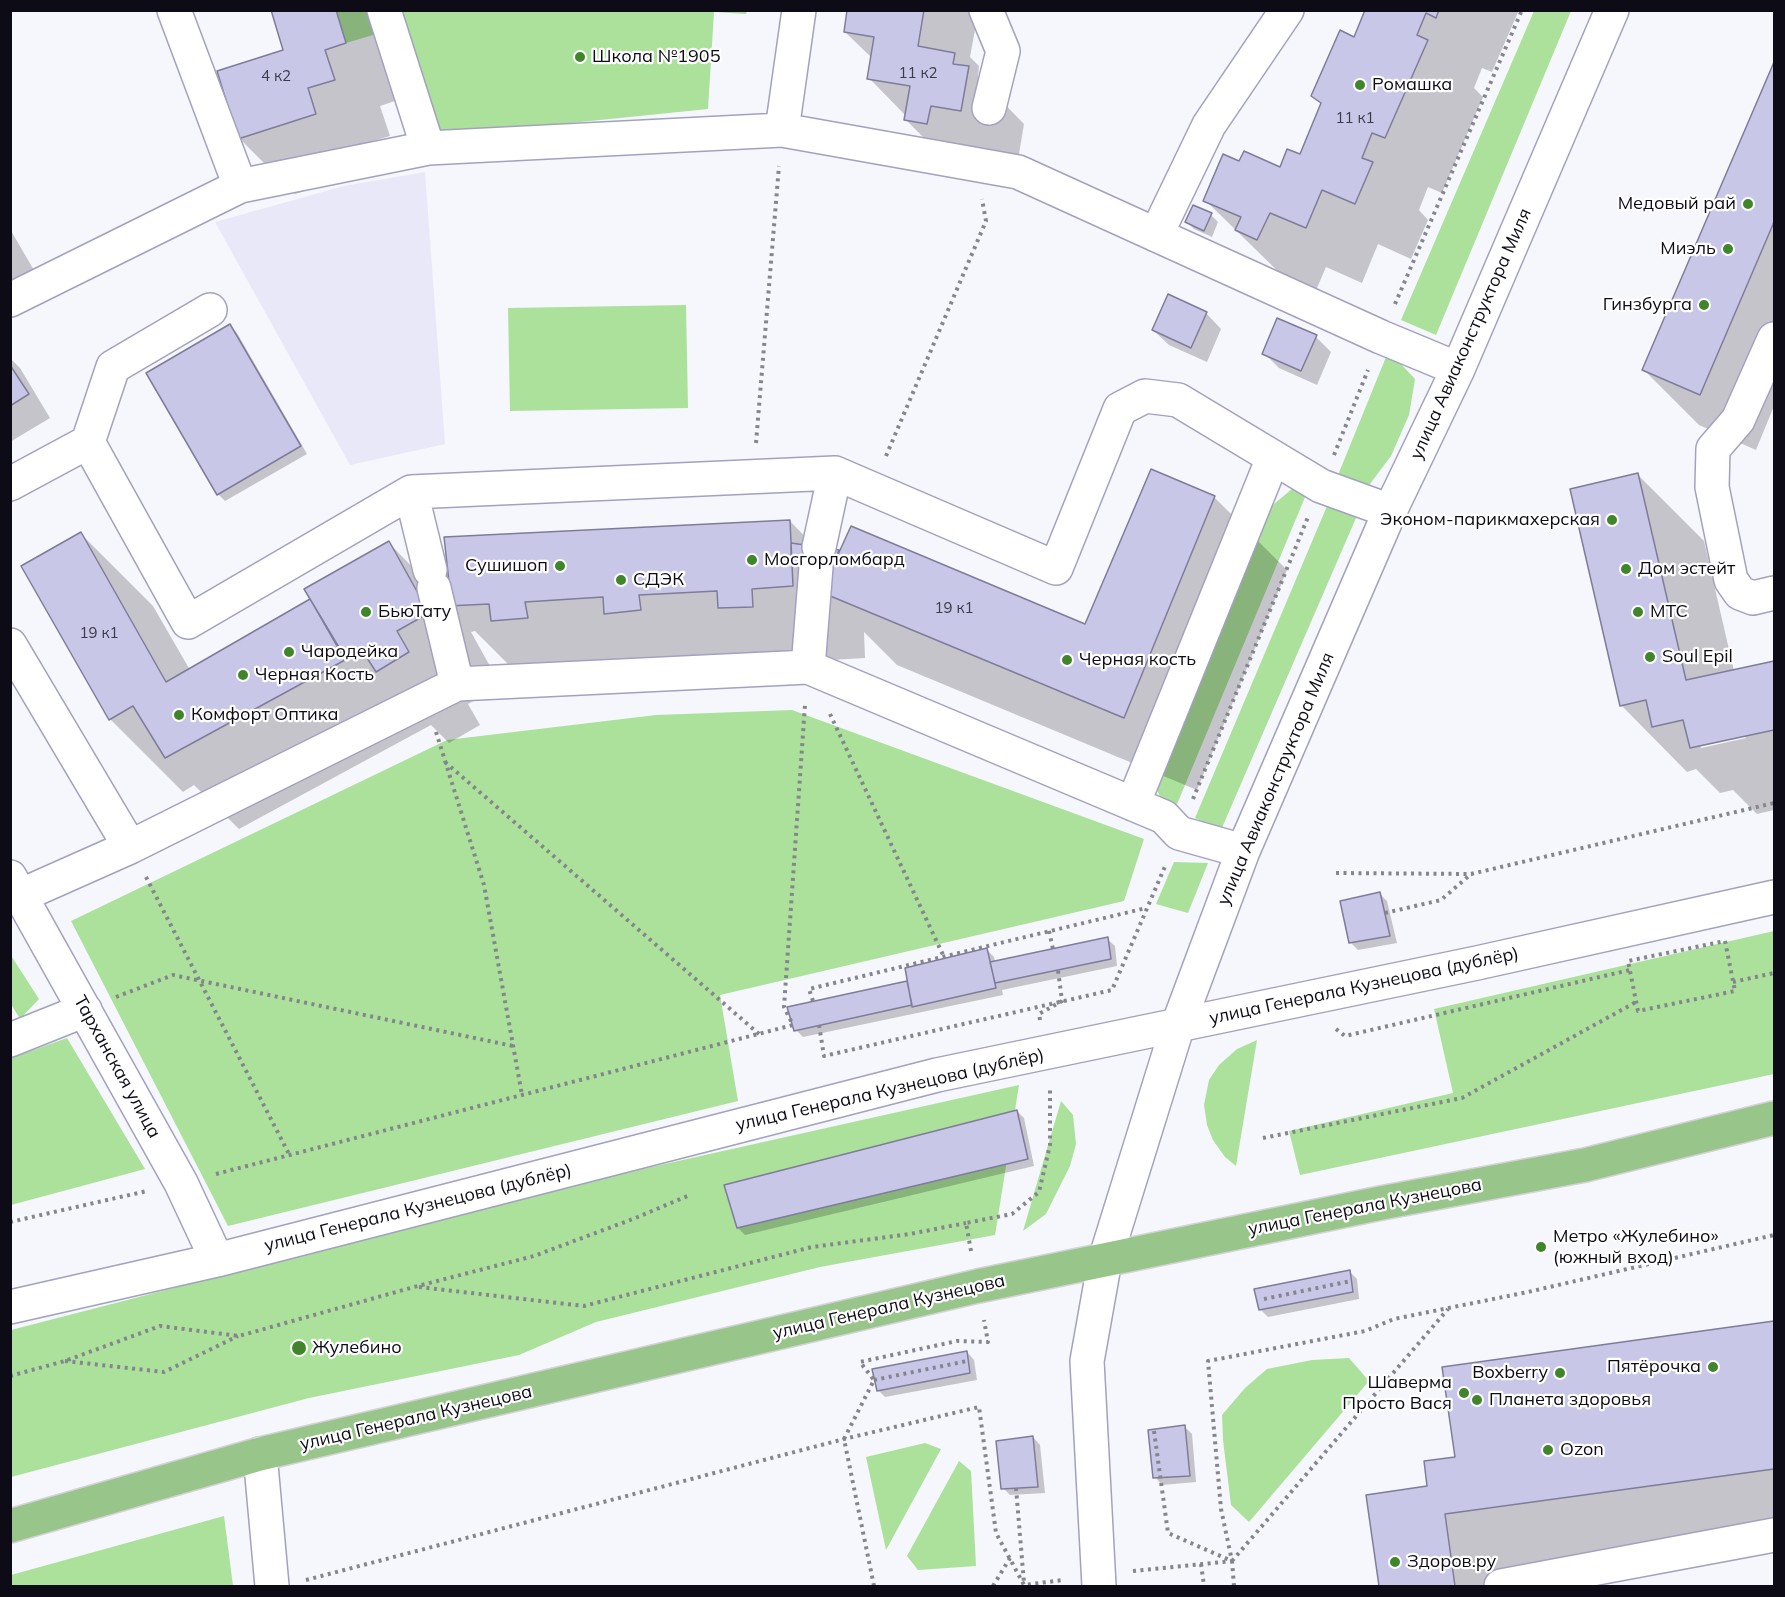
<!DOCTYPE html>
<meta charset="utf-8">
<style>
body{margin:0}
#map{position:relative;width:1785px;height:1597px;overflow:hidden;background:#f6f6fd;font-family:Mulish,sans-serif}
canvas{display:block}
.frame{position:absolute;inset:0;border:12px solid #0d0b16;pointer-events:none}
</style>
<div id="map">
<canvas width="1785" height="1597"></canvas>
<div class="frame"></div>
</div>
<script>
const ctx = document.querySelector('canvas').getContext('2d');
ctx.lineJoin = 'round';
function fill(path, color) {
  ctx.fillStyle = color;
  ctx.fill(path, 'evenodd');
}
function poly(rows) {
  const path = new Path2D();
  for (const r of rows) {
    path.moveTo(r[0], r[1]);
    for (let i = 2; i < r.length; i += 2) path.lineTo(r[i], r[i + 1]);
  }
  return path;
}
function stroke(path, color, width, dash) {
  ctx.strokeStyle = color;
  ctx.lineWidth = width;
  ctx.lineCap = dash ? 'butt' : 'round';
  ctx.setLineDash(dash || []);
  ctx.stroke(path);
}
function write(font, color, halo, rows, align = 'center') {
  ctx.font = font + ' Mulish,sans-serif';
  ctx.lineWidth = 4.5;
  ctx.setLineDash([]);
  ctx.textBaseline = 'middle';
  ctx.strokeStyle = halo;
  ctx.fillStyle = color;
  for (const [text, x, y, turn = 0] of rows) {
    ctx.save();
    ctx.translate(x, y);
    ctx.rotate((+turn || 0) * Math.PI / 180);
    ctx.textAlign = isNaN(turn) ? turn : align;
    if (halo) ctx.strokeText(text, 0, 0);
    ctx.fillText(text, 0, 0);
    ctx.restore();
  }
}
const built = poly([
 [425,172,445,444,350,465,215,222,344,186]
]);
const green = poly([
 [336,11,373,11,380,33,346,43],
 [393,11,747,11,746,14,714,12,708,109,433,137],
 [1534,11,1571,11,1436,335,1401,320],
 [686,305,688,408,510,411,508,308],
 [1386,357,1399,362,1415,379,1409,415,1391,456,1370,484,1353,487,1336,480],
 [1293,488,1308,490,1175,809,1161,800,1156,787,1265,517,1274,504],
 [1330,499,1359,511,1221,830,1195,818],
 [792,710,1144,839,1124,901,720,995,738,1101,228,1226,71,921,447,740,656,715],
 [1174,862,1208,863,1188,913,1156,904],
 [1774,931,1774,1074,1300,1175,1289,1131,1453,1093,1434,1009],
 [10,954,39,999,20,1019,11,1004],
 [67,1038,145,1169,11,1205,11,1058],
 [1257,1040,1236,1166,1225,1157,1213,1140,1207,1125,1204,1105,1209,1080,1219,1065,1237,1049],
 [1019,1085,995,1235,820,1267,596,1322,519,1355,309,1398,11,1477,11,1330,584,1182],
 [1061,1101,1073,1115,1076,1144,1070,1166,1046,1214,1023,1231],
 [1349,1358,1369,1381,1249,1522,1231,1505,1223,1440,1222,1415,1245,1388,1267,1369,1312,1360],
 [925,1443,941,1449,886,1550,866,1457],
 [959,1461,971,1471,976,1566,918,1570,907,1556],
 [224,1516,233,1586,11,1586,11,1575]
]);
const shadow = poly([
 [272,10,373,10,401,99,380,106,390,136,363,144,371,170,295,194,239,138,285,51],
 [863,10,993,10,977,19,970,57,979,66,978,77,1024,124,1017,166,961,175,905,119,906,116,869,78,872,58,845,32],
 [1367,10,1519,10,1492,72,1482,68,1474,88,1483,97,1442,193,1428,187,1419,210,1428,220,1411,259,1378,244,1362,283,1326,267,1314,295,1293,286,1205,200,1240,163,1281,168,1300,156,1322,104,1313,95,1354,39],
 [1774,66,1774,406,1756,450,1699,425,1643,369],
 [1211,215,1218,222,1212,237,1194,229,1187,222],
 [10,229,42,284,10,304],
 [1206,313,1221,329,1207,362,1169,345,1153,330],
 [230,326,237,333,307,454,225,501,218,494],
 [1316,337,1331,352,1317,385,1279,368,1264,353],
 [10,358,20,368,50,418,10,442],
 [1152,471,1215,498,1287,570,1197,790,897,665,864,632,865,658,522,678,475,631,471,632,501,686,468,704,480,725,449,743,431,725,239,829,194,785,183,792,110,719,81,534,153,606,190,670,312,599,389,543,420,575,446,567,449,570,790,521,817,549,838,552,1085,625],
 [1638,475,1704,541,1734,671,1774,663,1774,810,1757,814,1733,790,1720,793,1696,769,1687,772,1621,705],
 [1743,735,1746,738,1701,748,1700,745],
 [1380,894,1387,901,1397,943,1358,950,1351,943],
 [1107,939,1115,946,1117,966,1002,990,1003,995,803,1037,796,1030,789,1008,909,983,987,950,994,957,995,962],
 [1017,1111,1024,1118,1034,1166,745,1235,738,1228],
 [1349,1271,1357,1279,1359,1299,1268,1317,1260,1309],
 [1774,1322,1774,1544,1512,1586,1380,1586,1368,1496,1429,1487,1456,1458,1443,1368],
 [967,1352,974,1360,977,1380,885,1397,878,1390],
 [1185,1427,1192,1434,1196,1482,1162,1485,1155,1477],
 [1033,1437,1040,1445,1045,1493,1010,1495,1003,1488]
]);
const building = poly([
 [271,10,336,10,346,43,325,50,335,80,308,88,316,114,238,139,217,71,283,50,271,10],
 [847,10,924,10,918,46,955,53,953,64,969,66,961,111,931,106,927,124,904,120,910,86,867,79,874,37,844,32,847,10],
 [1365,10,1439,10,1436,18,1426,13,1417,35,1428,40,1385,138,1372,133,1362,158,1373,162,1355,204,1322,190,1306,228,1270,213,1257,240,1235,230,1241,217,1203,201,1223,154,1239,161,1244,151,1280,167,1287,149,1300,154,1321,103,1311,96,1340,30,1354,37,1365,10],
 [1774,62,1774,222,1700,395,1642,370,1774,62],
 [1193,205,1212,213,1204,231,1185,222,1193,205],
 [1168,294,1207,312,1191,348,1152,330,1168,294],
 [1277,318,1317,335,1301,371,1262,354,1277,318],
 [230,324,301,446,217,495,146,373,230,324],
 [10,365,29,394,10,406,10,365],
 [1151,469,1215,496,1124,718,823,593,831,570,851,526,1085,624,1151,469],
 [1638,473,1686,680,1774,661,1774,730,1690,748,1683,720,1652,727,1646,700,1620,706,1570,489,1638,473],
 [790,520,793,586,752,589,753,607,718,608,717,591,639,595,641,610,604,614,603,597,525,602,528,618,491,621,489,604,448,606,449,582,444,537,790,520],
 [81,532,166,682,310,599,345,660,165,758,133,706,109,720,21,566,81,532],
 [389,541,429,613,397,631,409,652,376,672,362,650,346,659,304,589,389,541],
 [791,543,839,550,831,570,791,563,791,543],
 [1380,892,1390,936,1349,943,1340,901,1380,892],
 [1108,937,1111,959,995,983,990,962,1108,937],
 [987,948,996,988,912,1007,905,968,987,948],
 [907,981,912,1005,794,1031,787,1007,907,981],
 [1017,1110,1028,1159,737,1228,724,1185,1017,1110],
 [1350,1270,1353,1292,1259,1310,1254,1289,1350,1270],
 [1774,1321,1774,1469,1445,1514,1455,1586,1379,1586,1366,1495,1427,1486,1424,1461,1455,1457,1442,1367,1774,1321],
 [967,1351,970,1373,877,1391,872,1369,967,1351],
 [1185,1425,1190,1476,1153,1478,1148,1430,1185,1425],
 [1033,1436,1038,1487,1001,1489,996,1441,1033,1436]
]);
const path = poly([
 [1395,304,1522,10],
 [756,443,779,166],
 [1334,455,1368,370],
 [886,456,986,221,982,199],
 [830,714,944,957],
 [436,732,484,885,522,1095],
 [445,762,759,1034],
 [1193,799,1308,517],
 [1336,873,1471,874,1774,803],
 [146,877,290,1156],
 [1385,913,1441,900,1471,874],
 [1049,931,1053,949],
 [1725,941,1735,991,1638,1011,1628,961,1725,941],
 [1733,982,1774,973],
 [116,997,173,975,513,1046],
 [813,1001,809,989,1146,908],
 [1040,1020,1039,1014,1062,1001,1058,970],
 [819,1025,824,1056,1112,990,1166,864],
 [1336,1029,1345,1036,1630,970],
 [1263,1138,1462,1098,1636,1002],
 [216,1174,793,1025,784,1007,805,705],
 [10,1222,147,1191],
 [971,1251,966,1223,1012,1214,1039,1192,1050,1145,1050,1086],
 [419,1287,584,1306,812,1247,910,1234,966,1223],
 [1264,1299,1351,1281],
 [65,1361,164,1372,238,1336],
 [10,1376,65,1361,160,1326,239,1336,414,1287,534,1256,633,1219,690,1195],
 [874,1380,967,1361],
 [1154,1431,1168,1533,1232,1561,1234,1586],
 [1016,1488,1024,1583],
 [1232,1561,1448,1309],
 [1201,1564,1204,1586],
 [1133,1571,1232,1561,1221,1509,1208,1361,1365,1331,1394,1319,1528,1292,1774,1235],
 [306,1580,844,1439,979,1407,996,1533,1024,1585,1063,1580],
 [874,1586,844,1439,874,1380,860,1362,957,1341,988,1342,984,1320],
 [993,1586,1010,1558]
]);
const minor = poly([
 [174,10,240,186],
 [384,10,428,148],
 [986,10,1003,51,989,108],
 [782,130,799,10],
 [1156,235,1209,125,1287,10],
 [10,300,240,186,428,148,782,130,1018,172,1381,337,1458,369],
 [1774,339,1738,420,1713,449,1712,487,1731,580,1740,593,1753,598,1774,593],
 [88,442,188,622,411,492,835,473,1056,568,1120,409,1145,396,1178,400,1321,486,1390,511],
 [10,484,88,442,113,367,210,310],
 [411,492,430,570],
 [819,547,835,473],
 [434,588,457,684],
 [10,645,130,847],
 [808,667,816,567],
 [1133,804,1273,458],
 [10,877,181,1183,217,1260],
 [22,895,130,847,457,684,808,667,1164,817,1179,833,1243,851],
 [10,1040,85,1010],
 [10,1307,217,1260,937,1075,1477,963,1774,897],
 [260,1454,272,1586],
 [1099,1586,1087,1361,1105,1260,1178,1025,1243,851,1390,511,1458,369,1612,10],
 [1501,1586,1774,1535]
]);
const major = poly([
 [10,1526,260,1454,978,1286,1381,1203,1585,1165,1774,1118]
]);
const markers = [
 [580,57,6,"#408529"],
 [1360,85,6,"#408529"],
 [1748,204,6,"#408529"],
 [1728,249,6,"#408529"],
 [1704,305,6,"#408529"],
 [1612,520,6,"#408529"],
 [752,560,6,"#408529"],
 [560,566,6,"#408529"],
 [1626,569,6,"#408529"],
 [621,580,6,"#408529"],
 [366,612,6,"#408529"],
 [1638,612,6,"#408529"],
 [289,652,6,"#408529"],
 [1650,657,6,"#408529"],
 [1067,660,6,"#408529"],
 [243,675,6,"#408529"],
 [179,715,6,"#408529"],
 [1541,1247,6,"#408529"],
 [299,1348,8,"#408529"],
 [1713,1367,6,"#408529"],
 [1560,1373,6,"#408529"],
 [1464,1393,6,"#408529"],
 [1477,1400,6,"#408529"],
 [1548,1450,6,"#408529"],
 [1395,1562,6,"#408529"]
];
const numberNames = [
 ["11 к2",918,73],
 ["4 к2",276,76],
 ["11 к1",1355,118],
 ["19 к1",954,608],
 ["19 к1",99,633]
];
const poiNames = [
 ["Школа №1905",592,57],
 ["Ромашка",1372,85],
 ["Медовый рай",1736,204,"right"],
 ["Миэль",1716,249,"right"],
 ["Гинзбурга",1692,305,"right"],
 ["Эконом-парикмахерская",1600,520,"right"],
 ["Мосгорломбард",764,560],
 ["Сушишоп",548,566,"right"],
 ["Дом эстейт",1638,569],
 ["СДЭК",633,580],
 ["БьюТату",378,612],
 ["МТС",1650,612],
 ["Чародейка",301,652],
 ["Soul Epil",1662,657],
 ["Черная кость",1079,660],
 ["Черная Кость",255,675],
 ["Комфорт Оптика",191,715],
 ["Метро «Жулебино»",1553,1237],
 ["(южный вход)",1553,1258],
 ["Жулебино",312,1348],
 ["Пятёрочка",1701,1367,"right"],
 ["Boxberry",1548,1373,"right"],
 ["Шаверма",1452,1383,"right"],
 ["Просто Вася",1452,1404,"right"],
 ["Планета здоровья",1489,1400],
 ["Ozon",1560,1450],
 ["Здоров.ру",1407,1562]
];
const streetNames = [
 ["улица Авиаконструктора Миля",1471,334,-66],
 ["улица Авиаконструктора Миля",1276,779,-67],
 ["улица Генерала Кузнецова (дублёр)",1364,986,-12],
 ["Тарханская улица",117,1067,61],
 ["улица Генерала Кузнецова (дублёр)",890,1090,-13],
 ["улица Генерала Кузнецова",1365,1207,-11],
 ["улица Генерала Кузнецова (дублёр)",418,1208,-14],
 ["улица Генерала Кузнецова",889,1307,-13],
 ["улица Генерала Кузнецова",416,1418,-13]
];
fill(built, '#e9e8f9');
fill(green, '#abe19b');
fill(shadow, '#0003');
fill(building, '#c9c7e8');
stroke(building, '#7f7c9a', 1.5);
stroke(minor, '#a3a1c0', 36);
stroke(major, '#d3d3d5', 36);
stroke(path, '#86858d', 4, [3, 4.5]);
stroke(minor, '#fff', 33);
stroke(major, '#98c589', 33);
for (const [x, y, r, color] of markers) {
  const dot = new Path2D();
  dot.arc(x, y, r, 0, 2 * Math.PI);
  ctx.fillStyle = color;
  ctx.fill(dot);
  stroke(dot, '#fff', 2);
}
write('15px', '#3c3a4a', null, numberNames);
write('18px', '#0d0b16', '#fff', poiNames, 'left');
write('18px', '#0d0b16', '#fff', streetNames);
</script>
